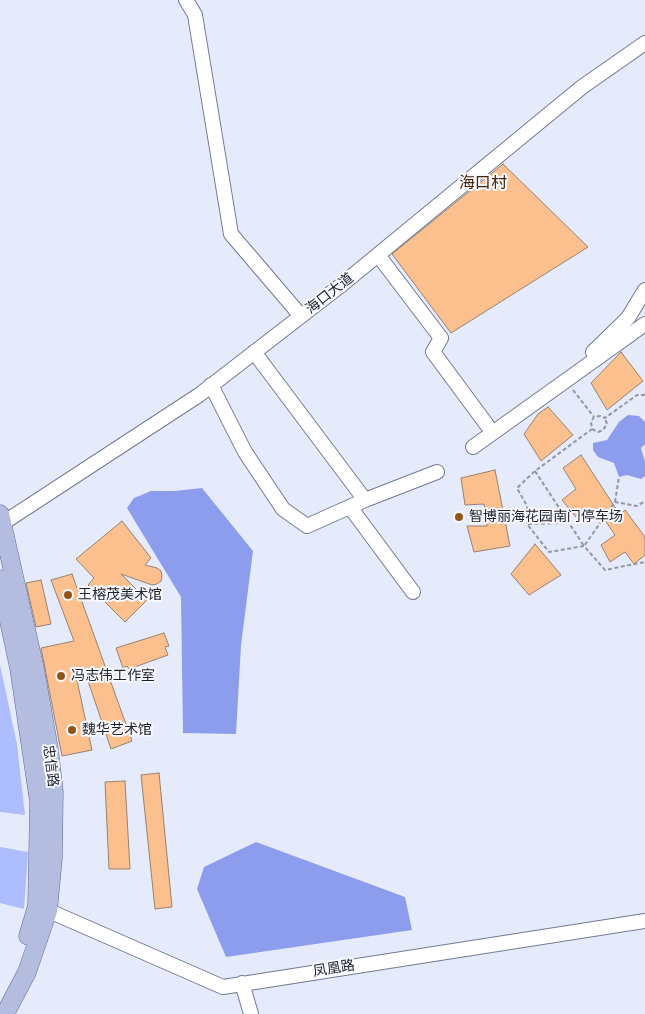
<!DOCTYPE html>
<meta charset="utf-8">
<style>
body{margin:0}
canvas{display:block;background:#e6ebfc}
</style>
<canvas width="645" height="1014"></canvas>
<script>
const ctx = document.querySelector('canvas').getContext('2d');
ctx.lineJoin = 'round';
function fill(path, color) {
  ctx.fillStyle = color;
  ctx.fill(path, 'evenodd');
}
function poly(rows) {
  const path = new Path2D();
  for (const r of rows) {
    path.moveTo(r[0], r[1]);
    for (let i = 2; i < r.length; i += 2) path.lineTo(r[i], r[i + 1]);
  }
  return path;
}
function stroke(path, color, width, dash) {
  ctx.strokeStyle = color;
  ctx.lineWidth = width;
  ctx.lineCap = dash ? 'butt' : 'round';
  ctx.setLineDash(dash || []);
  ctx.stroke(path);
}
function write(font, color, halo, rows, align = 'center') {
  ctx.font = font + ' "Varela Round","Noto Sans SC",sans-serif';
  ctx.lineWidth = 4;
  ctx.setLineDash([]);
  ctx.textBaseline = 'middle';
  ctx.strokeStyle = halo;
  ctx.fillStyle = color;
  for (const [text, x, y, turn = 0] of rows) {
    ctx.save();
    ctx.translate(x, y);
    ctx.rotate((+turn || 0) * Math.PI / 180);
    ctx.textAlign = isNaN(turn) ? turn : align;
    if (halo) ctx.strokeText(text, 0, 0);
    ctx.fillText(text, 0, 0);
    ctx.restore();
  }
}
const green = poly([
 [0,665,17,744,25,815,0,812],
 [0,847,28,852,24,909,0,903]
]);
const water = poly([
 [628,415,639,416,645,422,645,444,641,448,645,462,645,476,641,479,627,475,619,477,614,463,598,457,593,450,593,443,607,440,619,422],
 [202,488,253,551,241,645,236,734,183,733,181,597,127,508,134,498,151,491,174,491],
 [256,842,405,897,412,930,226,957,197,889,204,867]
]);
const building = poly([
 [503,164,588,247,451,333,392,254,503,164],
 [621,352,643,381,607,410,591,383,621,352],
 [548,407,573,435,541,461,524,434,538,414,548,407],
 [581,455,620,515,625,510,645,537,645,555,634,564,625,552,610,562,601,545,615,535,600,513,595,519,586,508,576,517,562,500,576,489,563,468,581,455],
 [495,470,510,546,474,552,467,526,487,526,486,516,484,504,465,505,461,478,495,470],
 [122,521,151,558,145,565,157,568,161,571,162,576,161,581,157,584,152,585,121,574,147,600,125,622,88,585,94,578,76,559,122,521],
 [535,544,561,575,529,595,511,574,535,544],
 [72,574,132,741,111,749,84,669,75,671,92,750,62,756,41,648,74,641,51,580,72,574],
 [41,580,51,624,36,627,26,583,41,580],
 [164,633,169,646,165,647,168,655,129,669,127,666,123,668,116,648,164,633],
 [159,773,172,907,155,909,141,775,159,773],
 [125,781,130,869,109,869,105,782,125,781]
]);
const path = poly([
 [573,390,594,417],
 [645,395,637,395,605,418,600,416,594,417,591,422,592,429,535,471,517,488,527,506,527,524,549,552,584,546,605,570,645,562],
 [592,429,598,432,603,430,607,424,605,418],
 [535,471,584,546,615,502,637,506,645,501],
 [615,502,619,477],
 [528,524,568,523]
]);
const minor = poly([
 [186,0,195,15,231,234,301,316],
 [378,255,441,338,433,352,487,425],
 [593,352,628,318,645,290],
 [211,385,245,452,283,509,307,526,365,500,254,352],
 [473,447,645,324],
 [365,500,437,472],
 [350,507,413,592],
 [0,525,199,395,340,286,582,87,645,43],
 [40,907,223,987,645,921],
 [242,983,251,1014]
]);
const major = poly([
 [0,514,35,669,49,749,54,792,53,858,48,911,27,972,5,1014],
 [0,579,19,668,39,802,37,906,28,936]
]);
const markers = [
 [459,517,5,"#925518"],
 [68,595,5,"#925518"],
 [61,676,5,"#925518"],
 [72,730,5,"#925518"]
];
const streetNames = [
 ["海口大道",330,294,-38],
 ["忠信路",50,766,83],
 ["凤凰路",334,969,-9]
];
const poiNames = [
 ["智博丽海花园南门停车场",469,517],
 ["王榕茂美术馆",78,595],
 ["冯志伟工作室",71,676],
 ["魏华艺术馆",82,730]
];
const quarterNames = [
 ["海口村",483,184]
];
fill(green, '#aebdfe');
fill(water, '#8c9ded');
fill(building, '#fcc08e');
stroke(building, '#98816f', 1);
stroke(minor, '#727992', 16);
stroke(major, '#5f6893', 19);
stroke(path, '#9296a5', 2, [4, 2.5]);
stroke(minor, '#fff', 14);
stroke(major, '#b4bce0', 18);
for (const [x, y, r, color] of markers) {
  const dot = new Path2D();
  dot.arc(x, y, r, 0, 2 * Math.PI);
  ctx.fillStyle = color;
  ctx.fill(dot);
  stroke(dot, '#f7f9fe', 2);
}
write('14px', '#1d202a', '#f7f9fe', streetNames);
write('14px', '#1d202a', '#f7f9fe', poiNames, 'left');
write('16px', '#432509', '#f7f9fe', quarterNames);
</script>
